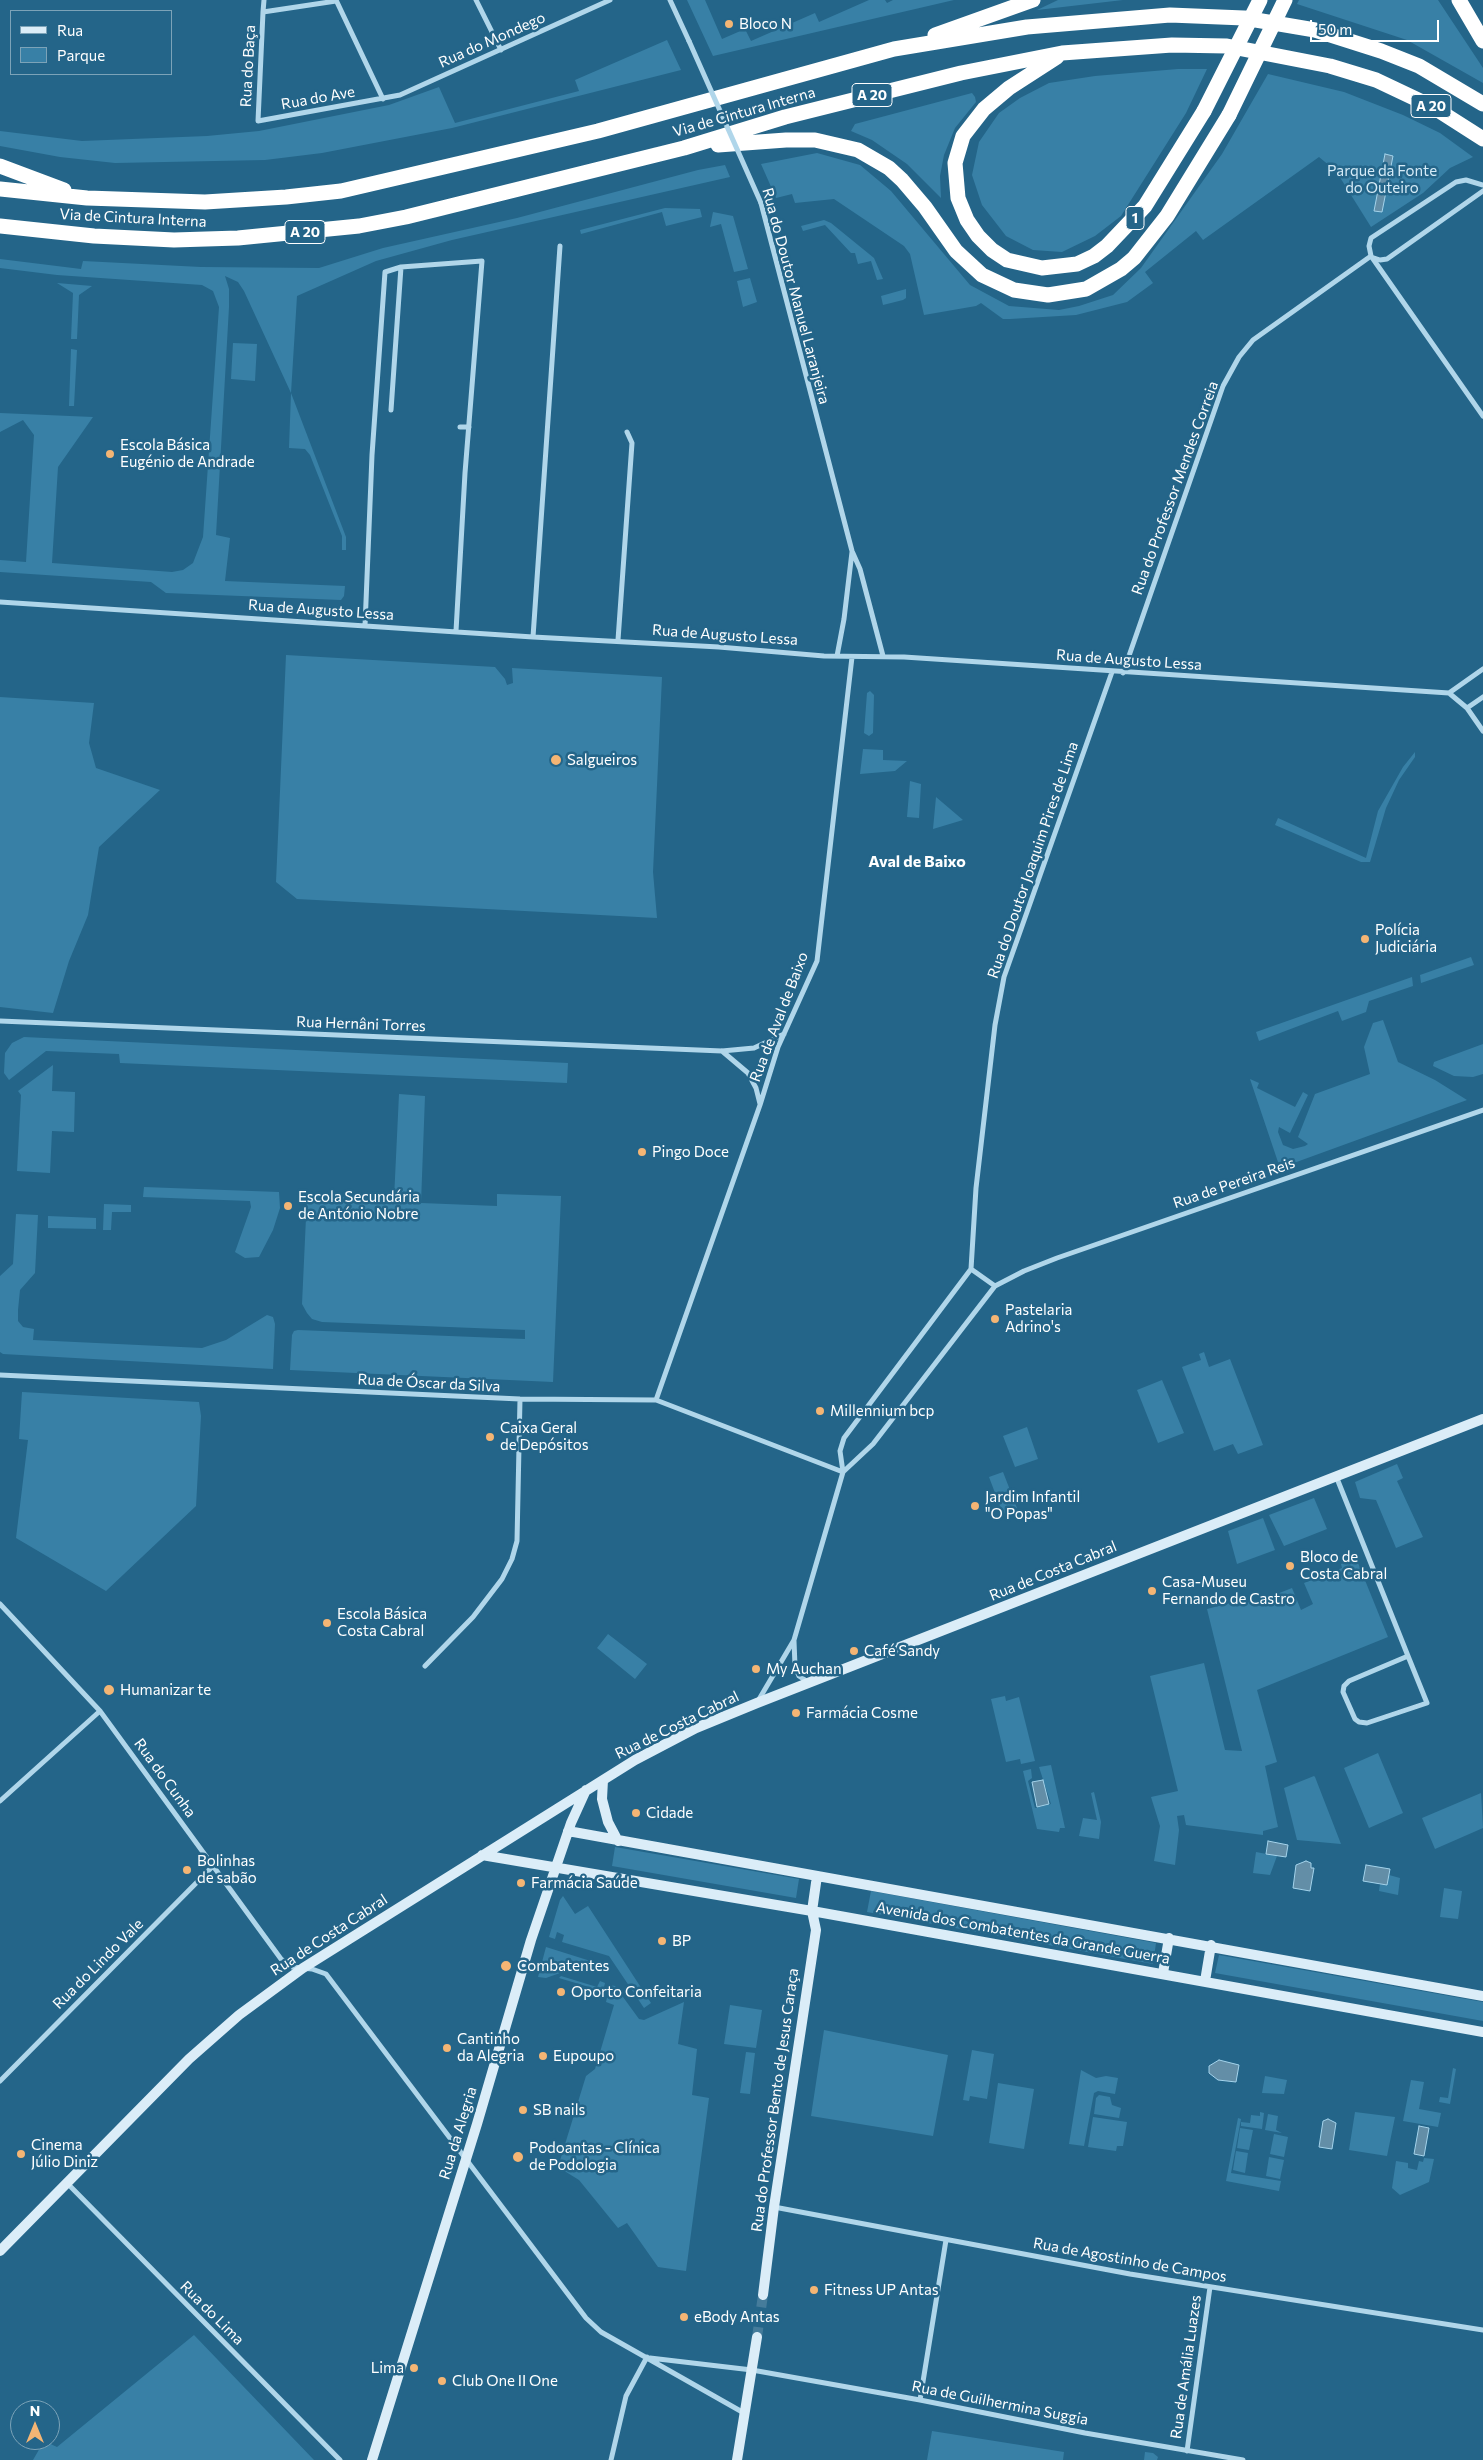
<!DOCTYPE html>
<meta charset="utf-8">
<style>
body{margin:0}
#map{position:relative;width:1483px;height:2460px;overflow:hidden;background:#246589;font-family:Commissioner,sans-serif}
canvas{display:block}
.legend{position:absolute;left:10px;top:10px;width:162px;height:65px;box-sizing:border-box;background:#246589;border:1px solid #7ca3b8;margin:0;padding:6px 9px;list-style:none;font-size:15px;color:#fff}
.legend li{display:flex;align-items:center;gap:10px;height:25px}
.legend b{width:25px;border:1px solid #7ca3b8}
.north{position:absolute;left:10px;top:2400px;width:50px;height:50px;box-sizing:border-box;background:#246589;border:1px solid #7ca3b8;border-radius:50%;rotate:0deg;font-size:14px;font-weight:700;line-height:20px;text-align:center;color:#fff}
.north::after{content:'';display:block;margin:auto;width:18px;height:22px;background:#f4b574;clip-path:polygon(50% 0,100% 100%,50% 72%,0 100%)}
.scale{position:absolute;left:1310px;top:20px;width:129px;height:22px;box-sizing:border-box;border:2px solid #fff;border-top:0;padding-left:6px;font-size:15px;line-height:18px;white-space:nowrap;color:#fff;-webkit-text-stroke:4px #246589;paint-order:stroke}
</style>
<div id="map">
<canvas width="1483" height="2460"></canvas>
<ul class="legend">
<li><b style="height:6px;background:#dbedf8"></b>Rua</li>
<li><b style="height:14px;background:#3880a6"></b>Parque</li>
</ul>
<div class="north">N</div>
<div class="scale">50 m</div>
</div>
<script>
const ctx = document.querySelector('canvas').getContext('2d');
ctx.lineJoin = 'round';
function fill(path, color) {
  ctx.fillStyle = color;
  ctx.fill(path, 'evenodd');
}
function poly(rows) {
  const path = new Path2D();
  for (const r of rows) {
    path.moveTo(r[0], r[1]);
    for (let i = 2; i < r.length; i += 2) path.lineTo(r[i], r[i + 1]);
  }
  return path;
}
function stroke(path, color, width, dash) {
  ctx.strokeStyle = color;
  ctx.lineWidth = width;
  ctx.lineCap = dash ? 'butt' : 'round';
  ctx.setLineDash(dash || []);
  ctx.stroke(path);
}
function write(font, color, halo, rows, align = 'center') {
  ctx.font = font + ' Commissioner,sans-serif';
  ctx.lineWidth = 5;
  ctx.setLineDash([]);
  ctx.textBaseline = 'middle';
  ctx.strokeStyle = halo;
  ctx.fillStyle = color;
  for (const [text, x, y, turn = 0] of rows) {
    ctx.save();
    ctx.translate(x, y);
    ctx.rotate((+turn || 0) * Math.PI / 180);
    ctx.textAlign = isNaN(turn) ? turn : align;
    if (halo) ctx.strokeText(text, 0, 0);
    ctx.fillText(text, 0, 0);
    ctx.restore();
  }
}
const green = poly([
 [687,0,705,0,722,39,745,29,751,41,815,13,819,22,869,0,885,0,887,3,893,0,954,0,713,56],
 [1058,0,1123,0,1037,10],
 [1299,0,1438,0,1483,68,1483,83,1407,40,1297,4],
 [667,40,681,70,452,128,322,153,265,160,115,163,60,157,0,146,0,131,82,141,207,136,259,131,389,105,439,87,455,123,579,91,575,80],
 [1178,69,1207,69,1186,113,1121,216,1095,236,1062,252,1033,250,1006,236,982,205,972,175,979,142,999,113,1020,98,1049,83,1095,76],
 [1268,74,1344,92,1403,115,1440,133,1473,157,1450,168,1423,193,1371,227,1336,171,1319,157,1203,240,1196,231,1145,272,1153,283,1127,302,1076,315,1010,319,1003,319,981,303,976,306,924,315,910,254,904,246,834,199,795,203,792,194,776,198,761,164,817,153,860,165,891,191,970,285,1009,306,1059,310,1079,306,1113,295,1141,268,1222,154],
 [972,93,975,97,976,102,955,128,944,155,940,176,941,198,907,164,872,140,851,131,855,124],
 [725,165,730,177,452,240,376,261,297,296,291,393,346,537,346,550,342,550,342,536,310,455,305,449,289,448,291,393,244,291,238,282,225,276,229,289,229,307,216,535,230,538,225,581,345,586,344,596,341,600,166,593,151,582,0,572,0,560,26,562,34,435,23,420,0,432,0,413,93,417,58,467,52,563,172,572,183,570,193,563,203,537,219,307,213,291,202,285,57,275,0,268,0,259,81,269,83,261,201,267,319,268,383,248,517,218,698,170],
 [665,208,700,209,702,217,666,226,662,212,581,234,580,230],
 [713,212,733,216,748,269,734,272,721,224,710,227],
 [824,220,831,223,874,258,883,279,877,280,871,261,858,264,855,253,851,253,825,225,803,231,801,226],
 [750,278,757,302,743,307,737,281],
 [57,283,92,286,79,295,77,339,71,339,73,293],
 [906,289,906,298,903,300,883,305,881,296],
 [233,343,257,344,255,381,231,379],
 [71,349,77,350,74,406,69,406],
 [286,655,495,667,505,679,507,685,513,683,512,668,662,677,653,872,657,918,297,899,276,882],
 [870,691,874,695,873,733,869,736,864,733,867,693],
 [0,697,94,703,89,743,96,768,160,790,99,847,88,915,69,961,53,1013,0,1007],
 [863,749,883,750,883,760,907,761,895,771,860,774],
 [1415,752,1415,757,1399,780,1386,808,1370,862,1361,862,1275,825,1278,818,1366,858,1378,811,1403,767],
 [910,781,921,784,919,818,907,817],
 [936,797,963,820,933,829],
 [1471,957,1474,965,1421,983,1420,975],
 [1412,977,1413,986,1369,1001,1366,1012,1342,1021,1338,1011,1259,1041,1256,1032],
 [1383,1020,1398,1062,1435,1080,1467,1100,1280,1168,1250,1079,1259,1083,1257,1088,1295,1107,1303,1092,1308,1095,1290,1133,1279,1127,1278,1132,1283,1145,1293,1149,1305,1146,1308,1144,1298,1137,1315,1094,1370,1074,1364,1047,1373,1023],
 [24,1037,568,1063,567,1083,120,1063,119,1054,46,1051,9,1080,4,1073,5,1053,12,1043],
 [1483,1044,1483,1074,1473,1077,1454,1076,1433,1066,1434,1062],
 [53,1065,52,1091,75,1092,74,1132,52,1131,50,1173,17,1171,21,1095,18,1091],
 [399,1094,425,1096,421,1203,497,1206,497,1194,561,1196,553,1382,290,1370,292,1335,294,1331,298,1330,525,1339,525,1330,322,1322,312,1319,307,1313,302,1304,307,1196,394,1199],
 [144,1187,279,1192,280,1208,273,1230,259,1257,245,1258,235,1252,251,1207,250,1201,143,1197],
 [104,1204,131,1205,131,1212,112,1212,111,1230,103,1230],
 [16,1214,38,1215,35,1273,20,1290,18,1310,18,1321,23,1327,34,1329,33,1340,202,1348,226,1340,267,1315,273,1317,275,1324,273,1369,3,1354,0,1352,0,1276,13,1264],
 [48,1216,96,1218,96,1229,48,1228],
 [1204,1352,1209,1367,1230,1359,1263,1445,1238,1454,1233,1444,1214,1451,1182,1367,1201,1360,1199,1354],
 [1162,1380,1184,1433,1158,1443,1137,1390],
 [22,1392,199,1402,201,1416,196,1506,106,1591,16,1538,28,1440,19,1439],
 [1027,1427,1038,1459,1015,1467,1003,1436],
 [1397,1464,1403,1478,1397,1481,1423,1537,1396,1548,1376,1500,1360,1498,1355,1482],
 [1003,1472,1017,1508,1003,1514,989,1477],
 [1314,1498,1327,1529,1284,1546,1269,1515],
 [1263,1518,1275,1550,1237,1564,1228,1531],
 [1356,1558,1388,1637,1257,1690,1277,1762,1265,1766,1278,1827,1263,1831,1263,1835,1186,1825,1184,1815,1177,1816,1179,1830,1175,1865,1154,1861,1160,1826,1151,1797,1178,1791,1150,1676,1204,1663,1225,1750,1242,1751,1207,1609,1234,1602,1236,1606,1253,1600,1254,1603,1292,1588,1301,1610,1313,1604,1304,1583,1342,1568,1341,1564],
 [608,1634,647,1664,635,1679,597,1648],
 [1005,1696,1006,1701,1019,1697,1035,1761,1021,1764,1020,1759,1006,1762,991,1699],
 [1378,1753,1403,1813,1369,1828,1344,1768],
 [1051,1765,1065,1828,1060,1828,1059,1832,1037,1829,1023,1771,1031,1769,1032,1778,1028,1781,1035,1808,1051,1804,1039,1767],
 [1314,1776,1315,1777,1341,1844,1297,1840,1284,1788],
 [1094,1792,1101,1822,1099,1839,1079,1836,1083,1818,1097,1820,1091,1793],
 [1481,1793,1483,1828,1435,1849,1422,1818],
 [615,1847,799,1879,796,1898,612,1866],
 [1256,1852,1277,1856,1270,1875,1253,1873],
 [1389,1875,1400,1878,1398,1895,1379,1891,1380,1884,1387,1885],
 [1444,1888,1462,1891,1458,1919,1440,1917],
 [871,1891,1156,1943,1153,1964,867,1912],
 [563,1896,575,1914,588,1906,651,2003,644,2008,609,1956,562,1942,564,1935,557,1932,555,1939,549,1937,560,1900],
 [546,1947,600,1964,607,1973,566,1961,560,1973,546,1978,538,1977],
 [1219,1955,1483,2002,1483,2021,1215,1973],
 [561,1976,597,1987,600,1981,605,1983,602,1995,589,1991,589,1987,559,1978],
 [610,1985,615,1986,639,2019,644,2020,684,2002,678,2044,697,2049,692,2095,709,2098,686,2271,658,2267,627,2223,618,2228,579,2180,558,2167,586,2076,595,2069,614,2005,606,2002],
 [730,2005,762,2010,756,2048,724,2044],
 [824,2030,948,2055,933,2136,811,2116],
 [972,2050,994,2054,987,2099,970,2096,969,2101,963,2100],
 [746,2052,755,2053,750,2094,740,2093],
 [1453,2068,1456,2069,1450,2104,1439,2102,1440,2097,1448,2098],
 [1081,2070,1096,2078,1106,2076,1118,2078,1115,2094,1098,2091,1094,2093,1084,2146,1069,2144],
 [1265,2076,1287,2080,1284,2094,1262,2093],
 [1411,2080,1424,2082,1419,2109,1441,2113,1438,2127,1403,2121],
 [998,2083,1034,2089,1024,2149,989,2143],
 [1099,2095,1110,2097,1112,2105,1121,2108,1119,2118,1094,2114,1096,2098],
 [1260,2112,1264,2113,1262,2129,1241,2126,1241,2122,1250,2123,1251,2115,1260,2116],
 [1355,2112,1395,2117,1387,2156,1349,2150],
 [1268,2114,1278,2116,1276,2130,1282,2133,1265,2130],
 [1093,2117,1127,2122,1123,2146,1117,2146,1116,2151,1088,2147],
 [1238,2118,1241,2119,1231,2173,1281,2181,1279,2191,1226,2181],
 [1240,2128,1253,2130,1249,2150,1237,2148],
 [1274,2134,1288,2137,1284,2157,1270,2154],
 [1236,2151,1248,2153,1245,2173,1233,2170],
 [1269,2157,1284,2160,1280,2179,1266,2176],
 [1424,2158,1434,2159,1429,2182,1400,2195,1392,2188,1396,2161,1408,2163,1408,2168,1417,2170,1419,2161,1423,2162],
 [194,2335,314,2460,33,2460,44,2441,57,2447],
 [932,2431,1064,2452,1063,2460,927,2460],
 [1145,2452,1153,2453,1158,2457,1157,2460,1144,2460]
]);
const water = poly([
 [1385,154,1393,156,1382,212,1374,211,1385,154],
 [1043,1780,1049,1804,1037,1807,1032,1782,1043,1780],
 [1268,1841,1288,1845,1286,1857,1266,1854,1268,1841],
 [1306,1861,1311,1863,1311,1868,1314,1868,1310,1891,1293,1888,1296,1865,1306,1861],
 [1366,1865,1390,1869,1387,1885,1363,1881,1366,1865],
 [1219,2060,1239,2065,1236,2082,1218,2080,1209,2073,1209,2066,1219,2060],
 [1328,2119,1336,2123,1332,2149,1319,2147,1323,2121,1328,2119],
 [1419,2126,1429,2128,1424,2156,1414,2154,1419,2126]
]);
const secondaryTunnel = poly([
 [757,2337,763,2295]
]);
const street = poly([
 [264,0,263,12,336,1],
 [336,0,383,99],
 [476,0,501,50],
 [670,0,689,41],
 [263,12,258,121,400,95,610,0],
 [1483,185,1466,180,1456,182,1371,238,1369,246,1371,256,1483,416],
 [761,203,852,551,860,569,883,656],
 [1371,257,1380,260,1387,259,1483,191],
 [391,410,401,267,482,261,465,473,456,631],
 [460,427,469,427],
 [0,602,533,637,719,647,824,656,904,657,1449,693],
 [365,626,372,455,385,272,401,267],
 [533,637,560,246],
 [618,640,632,443,627,432],
 [837,656,844,619,852,552],
 [1123,673,1223,386,1239,357,1253,340,1371,256],
 [1449,693,1467,708,1483,731],
 [1449,693,1483,669],
 [1467,708,1483,697],
 [0,1021,722,1051,754,1048,784,1034],
 [722,1051,748,1073,756,1088,760,1104],
 [971,1269,995,1286],
 [0,1375,520,1399,656,1400,843,1472,873,1444,995,1286,1024,1271,1057,1258,1483,1110],
 [656,1400,760,1105,778,1047,817,961,852,657],
 [1336,1476,1408,1656,1427,1703,1367,1723,1359,1722,1355,1719,1343,1692,1344,1686,1349,1681,1408,1656],
 [0,1604,100,1711,281,1959,292,1967,312,1969,326,1974,586,2318,601,2332,744,2413],
 [794,1641,795,1666,799,1676,808,1682],
 [425,1666,473,1617,502,1579,512,1559,517,1541,520,1399],
 [758,1701,794,1640,843,1472,840,1451,844,1438,971,1269,976,1188,995,1025,1004,977,1112,672],
 [0,1801,100,1711],
 [0,2081,214,1865],
 [67,2183,340,2460],
 [774,2207,1130,2274,1483,2330],
 [650,2358,752,2370,920,2400,1085,2433,1243,2460],
 [920,2400,946,2240],
 [1187,2451,1210,2287],
 [611,2460,626,2396,647,2357]
]);
const secondary = poly([
 [603,1780,602,1799,608,1822,618,1841],
 [568,1831,1483,1996],
 [482,1855,812,1911,1483,2032],
 [1163,1973,1169,1938],
 [1205,1981,1211,1945],
 [0,2251,189,2059,239,2015,303,1968,635,1760,696,1728,757,1703,1483,1419],
 [763,2295,774,2207,816,1930,812,1911,817,1876],
 [372,2460,477,2124,531,1940,571,1823,586,1790],
 [737,2460,757,2337]
]);
const highway = poly([
 [1459,0,1483,41],
 [935,35,1033,0],
 [1057,57,1009,88,984,109,963,136,955,163,958,198,967,220,978,236,992,250,1007,260,1042,268,1077,264,1094,256,1107,246,1145,206,1204,111],
 [718,145,786,140,815,140,858,150,889,168,902,180,925,207,956,251,982,275,1014,290,1048,295,1086,289,1121,269,1134,258,1167,216,1229,115],
 [0,166,64,190],
 [0,189,87,198,205,202,286,197,341,191,598,131,894,49,1027,27,1170,15,1244,18,1315,30,1381,51,1419,66,1483,104],
 [0,226,94,236,174,240,238,238,359,226,406,217,684,148,785,117,961,73,1062,53,1172,45,1227,46,1330,66,1376,80,1433,107,1483,139]
]);
const streetBridge = poly([
 [689,41,761,203]
]);
const highwayBridge = poly([
 [1204,111,1260,0],
 [1229,115,1285,0]
]);
const markers = [
 [729,24,5,"#f4b574"],
 [110,454,5,"#f4b574"],
 [556,760,6,"#f4b574"],
 [1365,939,5,"#f4b574"],
 [642,1152,5,"#f4b574"],
 [288,1206,5,"#f4b574"],
 [995,1319,5,"#f4b574"],
 [820,1411,5,"#f4b574"],
 [490,1437,5,"#f4b574"],
 [975,1506,5,"#f4b574"],
 [1290,1566,5,"#f4b574"],
 [1152,1591,5,"#f4b574"],
 [327,1623,5,"#f4b574"],
 [854,1651,5,"#f4b574"],
 [756,1669,5,"#f4b574"],
 [109,1690,6,"#f4b574"],
 [796,1713,5,"#f4b574"],
 [636,1813,5,"#f4b574"],
 [187,1870,5,"#f4b574"],
 [521,1883,5,"#f4b574"],
 [662,1941,5,"#f4b574"],
 [506,1966,6,"#f4b574"],
 [561,1992,5,"#f4b574"],
 [447,2048,5,"#f4b574"],
 [543,2056,5,"#f4b574"],
 [523,2110,5,"#f4b574"],
 [21,2154,5,"#f4b574"],
 [518,2157,6,"#f4b574"],
 [814,2290,5,"#f4b574"],
 [684,2317,5,"#f4b574"],
 [414,2368,5,"#f4b574"],
 [442,2381,5,"#f4b574"]
];
const shields = [
 [872,95,40],
 [1431,106,40],
 [1135,218,18],
 [305,232,40]
];
const shieldNames = [
 ["A 20",872,95],
 ["A 20",1431,106],
 ["1",1135,218],
 ["A 20",305,232]
];
const poiNames = [
 ["Bloco N",739,24],
 ["Escola Básica",120,445],
 ["Eugénio de Andrade",120,462],
 ["Salgueiros",567,760],
 ["Polícia",1375,930],
 ["Judiciária",1375,947],
 ["Pingo Doce",652,1152],
 ["Escola Secundária",298,1197],
 ["de António Nobre",298,1214],
 ["Pastelaria",1005,1310],
 ["Adrino's",1005,1327],
 ["Millennium bcp",830,1411],
 ["Caixa Geral",500,1428],
 ["de Depósitos",500,1445],
 ["Jardim Infantil",985,1497],
 ["\"O Popas\"",985,1514],
 ["Bloco de",1300,1557],
 ["Costa Cabral",1300,1574],
 ["Casa-Museu",1162,1582],
 ["Fernando de Castro",1162,1599],
 ["Escola Básica",337,1614],
 ["Costa Cabral",337,1631],
 ["Café Sandy",864,1651],
 ["My Auchan",766,1669],
 ["Humanizar te",120,1690],
 ["Farmácia Cosme",806,1713],
 ["Cidade",646,1813],
 ["Bolinhas",197,1861],
 ["de sabão",197,1878],
 ["Farmácia Saúde",531,1883],
 ["BP",672,1941],
 ["Combatentes",517,1966],
 ["Oporto Confeitaria",571,1992],
 ["Cantinho",457,2039],
 ["da Alegria",457,2056],
 ["Eupoupo",553,2056],
 ["SB nails",533,2110],
 ["Cinema",31,2145],
 ["Júlio Diniz",31,2162],
 ["Podoantas - Clínica",529,2148],
 ["de Podologia",529,2165],
 ["Fitness UP Antas",824,2290],
 ["eBody Antas",694,2317],
 ["Lima",404,2368,"right"],
 ["Club One II One",452,2381]
];
const streetNames = [
 ["Rua do Mondego",492,40,-24],
 ["Rua do Baça",248,66,-87],
 ["Rua do Ave",318,98,-10],
 ["Via de Cintura Interna",744,112,-16],
 ["Via de Cintura Interna",133,218,3],
 ["Rua do Doutor Manuel Laranjeira",796,296,75],
 ["Rua do Professor Mendes Correia",1175,488,-70],
 ["Rua de Augusto Lessa",321,610,4],
 ["Rua de Augusto Lessa",725,635,4],
 ["Rua de Augusto Lessa",1129,660,4],
 ["Rua do Doutor Joaquim Pires de Lima",1033,860,-71],
 ["Rua de Aval de Baixo",779,1017,-69],
 ["Rua Hernâni Torres",361,1024,2],
 ["Rua de Pereira Reis",1234,1183,-19],
 ["Rua de Óscar da Silva",429,1383,3],
 ["Rua de Costa Cabral",1053,1571,-22],
 ["Rua de Costa Cabral",677,1725,-26],
 ["Rua do Cunha",165,1778,54],
 ["Avenida dos Combatentes da Grande Guerra",1023,1933,10],
 ["Rua de Costa Cabral",329,1935,-33],
 ["Rua do Lindo Vale",98,1964,-45],
 ["Rua do Professor Bento de Jesus Caraça",775,2100,-82],
 ["Rua da Alegria",458,2133,-73],
 ["Rua de Agostinho de Campos",1130,2260,10],
 ["Rua do Lima",212,2313,45],
 ["Rua de Amália Luazes",1186,2367,-82],
 ["Rua de Guilhermina Suggia",1000,2403,11]
];
const parkNames = [
 ["Parque da Fonte",1382,171],
 ["do Outeiro",1382,188]
];
const neighbourhoodNames = [
 ["Aval de Baixo",917,862]
];
fill(green, '#3880a6');
fill(water, '#638ea7');
stroke(water, '#a4d3eb', 1);
stroke(secondaryTunnel, '#457c9b', 10, [10, 5]);
stroke(street, '#b0d6ea', 5);
stroke(secondary, '#dbedf8', 10);
stroke(highway, '#fff', 15);
stroke(streetBridge, '#b0d6ea', 5);
stroke(highwayBridge, '#fff', 15);
for (const [x, y, r, color] of markers) {
  const dot = new Path2D();
  dot.arc(x, y, r, 0, 2 * Math.PI);
  ctx.fillStyle = color;
  ctx.fill(dot);
  stroke(dot, '#246589', 2);
}
for (const [x, y, w] of shields) {
  const box = new Path2D();
  box.roundRect(x - w / 2, y - 11.5, w, 23, 4);
  ctx.fillStyle = '#246589';
  ctx.fill(box);
  stroke(box, '#fff', 1);
}
write('bold 14px', '#fff', null, shieldNames);
write('15px', '#fff', '#246589', poiNames, 'left');
write('15px', '#fff', '#246589', streetNames);
write('15px', '#d5ebf7', '#246589', parkNames);
write('bold 16px', '#fff', '#246589', neighbourhoodNames);
</script>
